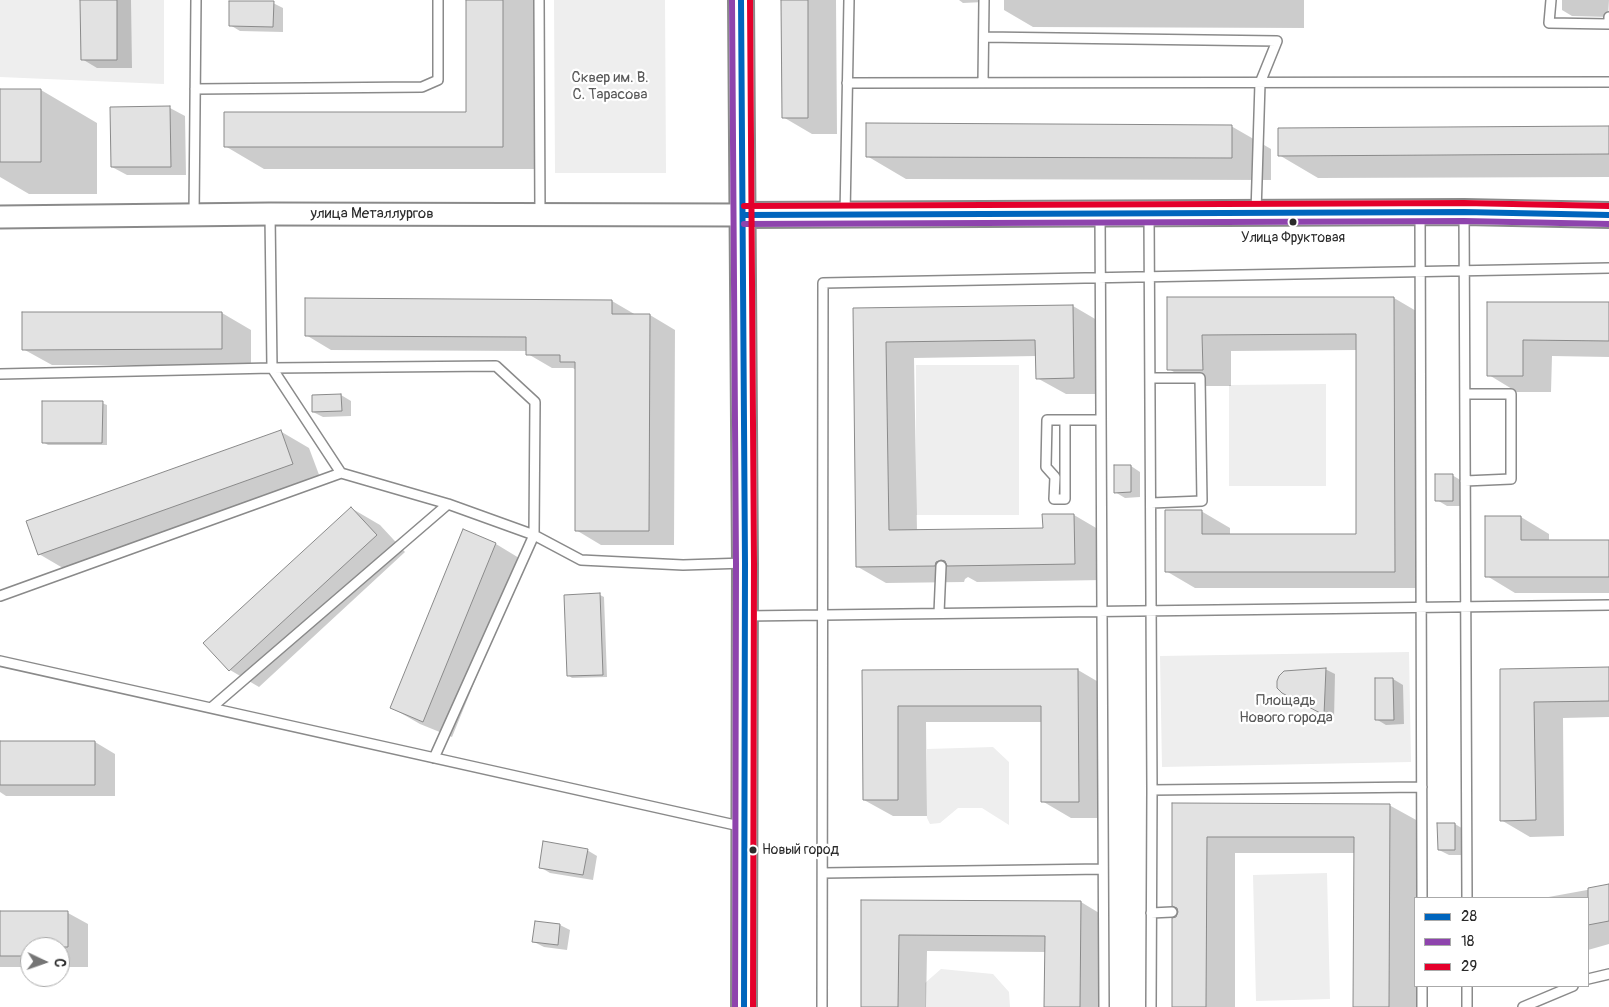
<!DOCTYPE html>
<meta charset="utf-8">
<style>
body{margin:0}
#map{position:relative;width:1609px;height:1007px;overflow:hidden;background:#fff;font-family:Pangolin,sans-serif}
canvas{display:block}
.legend{position:absolute;left:1414px;top:897px;width:175px;height:90px;box-sizing:border-box;background:#fff;border:1px solid #aaa;margin:0;padding:6px 9px;list-style:none;font-size:15px;color:#2b2b2b}
.legend li{display:flex;align-items:center;gap:10px;height:25px}
.legend b{width:25px;border:1px solid #aaa}
.north{position:absolute;left:20px;top:937px;width:50px;height:50px;box-sizing:border-box;background:#fff;border:1px solid #aaa;border-radius:50%;rotate:93deg;font-size:14px;font-weight:700;line-height:20px;text-align:center;color:#2b2b2b}
.north::after{content:'';display:block;margin:auto;width:18px;height:22px;background:#757575;clip-path:polygon(50% 0,100% 100%,50% 72%,0 100%)}
</style>
<div id="map">
<canvas width="1609" height="1007"></canvas>
<ul class="legend">
<li><b style="height:6px;background:#0065bd"></b>28</li>
<li><b style="height:6px;background:#8e44ad"></b>18</li>
<li><b style="height:6px;background:#e4002b"></b>29</li>
</ul>
<div class="north">С</div>
</div>
<script>
const ctx = document.querySelector('canvas').getContext('2d');
ctx.lineJoin = 'round';
function fill(path, color) {
  ctx.fillStyle = color;
  ctx.fill(path, 'evenodd');
}
function poly(rows) {
  const path = new Path2D();
  for (const r of rows) {
    path.moveTo(r[0], r[1]);
    for (let i = 2; i < r.length; i += 2) path.lineTo(r[i], r[i + 1]);
  }
  return path;
}
function stroke(path, color, width, dash) {
  ctx.strokeStyle = color;
  ctx.lineWidth = width;
  ctx.lineCap = dash ? 'butt' : 'round';
  ctx.setLineDash(dash || []);
  ctx.stroke(path);
}
function write(font, color, halo, rows, align = 'center') {
  ctx.font = font + ' Pangolin,sans-serif';
  ctx.lineWidth = 4.5;
  ctx.setLineDash([]);
  ctx.textBaseline = 'middle';
  ctx.strokeStyle = halo;
  ctx.fillStyle = color;
  for (const [text, x, y, turn = 0] of rows) {
    ctx.save();
    ctx.translate(x, y);
    ctx.rotate((+turn || 0) * Math.PI / 180);
    ctx.textAlign = isNaN(turn) ? turn : align;
    if (halo) ctx.strokeText(text, 0, 0);
    ctx.fillText(text, 0, 0);
    ctx.restore();
  }
}
const built = poly([
 [0,0,164,0,164,84,0,77],
 [554,0,665,0,666,173,555,173],
 [916,365,1019,365,1019,515,916,515],
 [1326,384,1326,486,1229,486,1229,385],
 [1409,652,1411,762,1162,767,1160,656],
 [993,747,1009,762,1009,825,982,808,958,808,940,823,930,824,927,818,927,749],
 [1327,873,1330,999,1256,1001,1253,875],
 [941,969,993,974,1009,992,1010,1007,925,1007,925,983]
]);
const shadow = poly([
 [81,0,131,0,132,68,97,68,82,59],
 [467,0,542,0,542,169,264,169,225,146,467,113],
 [782,0,836,0,837,134,812,134,783,117],
 [959,0,984,0,984,2,963,3],
 [1004,0,1304,0,1304,28,1033,27,1004,10],
 [1562,0,1609,0,1608,17,1572,16,1562,10],
 [273,3,283,8,283,32,240,31,230,25],
 [0,90,41,90,97,123,97,194,29,194,0,177],
 [111,108,170,108,185,116,186,175,127,175,112,167],
 [1231,126,1271,149,1271,180,906,179,867,156],
 [1609,127,1609,177,1318,178,1279,155],
 [1169,298,1394,298,1423,315,1423,588,1195,588,1166,571,1201,511,1230,528,1230,535,1358,535,1357,350,1231,351,1231,386,1197,386,1169,369],
 [306,300,612,301,636,315,650,315,675,330,674,545,601,545,576,530,576,370,573,368,552,368,528,354,528,351,331,350,306,335],
 [1609,303,1609,357,1552,356,1551,392,1517,392,1489,375,1489,304],
 [1073,306,1102,323,1103,394,1066,394,1037,378,1037,356,914,358,917,531,1044,529,1044,516,1074,515,1103,532,1104,580,977,582,968,577,965,579,964,582,886,583,858,567,854,310],
 [222,313,251,330,251,365,52,365,23,349],
 [341,395,351,401,351,416,323,417,313,412],
 [102,403,107,405,107,445,48,445,43,442],
 [280,431,309,448,321,480,68,571,39,554],
 [1131,466,1140,472,1140,497,1125,498,1115,492],
 [1452,475,1462,481,1462,506,1447,506,1437,500],
 [351,508,380,525,405,552,259,687,230,670,205,643],
 [1521,517,1549,534,1549,541,1609,541,1609,593,1515,593,1487,576],
 [464,531,496,544,524,561,452,737,420,724,392,708],
 [600,595,604,597,607,677,572,678,568,675],
 [1609,668,1609,717,1563,718,1564,836,1530,837,1501,820,1501,670],
 [1325,669,1335,674,1334,719,1294,698],
 [1078,670,1107,687,1108,818,1071,818,1042,801,1042,722,926,722,927,816,893,816,864,800,863,671],
 [1376,679,1393,679,1403,685,1404,724,1386,725,1376,719],
 [0,742,95,742,115,754,115,796,6,796,0,792],
 [1174,804,1389,805,1418,821,1418,898,1415,898,1415,986,1418,986,1418,1007,1355,1007,1355,853,1235,853,1235,1007,1173,1007,1177,918,1180,912],
 [1455,824,1465,830,1464,855,1449,855,1439,850],
 [587,850,597,856,593,880,550,873,540,867],
 [1609,886,1609,944,1588,950,1588,898,1543,898],
 [862,901,1081,902,1109,919,1109,1007,1046,1007,1046,952,927,951,926,1007,862,1007],
 [0,913,68,913,88,924,88,967,60,967,60,947,30,947,30,967,0,967],
 [560,925,570,930,567,950,544,947,534,942]
]);
const building = poly([
 [80,0,117,0,117,60,81,60,80,0],
 [466,0,503,0,503,147,224,147,224,112,466,112,466,0],
 [781,0,808,0,808,118,782,118,781,0],
 [229,1,274,1,273,27,229,26,229,1],
 [0,89,41,89,41,162,0,162,0,89],
 [170,106,171,167,111,167,110,107,170,106],
 [866,123,1232,125,1232,158,866,157,866,123],
 [1609,126,1609,154,1278,156,1278,128,1609,126],
 [1167,297,1394,297,1395,572,1165,572,1165,510,1202,510,1202,534,1356,534,1356,334,1202,335,1203,370,1167,370,1167,297],
 [305,298,612,300,612,314,650,314,649,531,575,531,575,362,560,362,560,355,526,355,526,337,305,336,305,298],
 [1487,302,1609,302,1609,341,1523,340,1523,376,1487,376,1487,302],
 [1073,305,1074,378,1036,379,1035,340,886,342,889,530,1043,528,1042,514,1074,514,1075,564,947,566,945,561,941,560,936,562,935,566,856,567,853,308,1073,305],
 [22,312,222,312,222,349,22,350,22,312],
 [341,394,342,411,312,412,312,395,341,394],
 [42,401,103,401,102,443,42,443,42,401],
 [281,430,293,464,38,555,26,521,281,430],
 [1114,465,1131,465,1131,492,1114,493,1114,465],
 [1435,474,1453,474,1453,501,1435,501,1435,474],
 [351,507,377,535,229,671,203,643,351,507],
 [1485,516,1521,516,1521,540,1609,540,1609,577,1485,577,1485,516],
 [463,529,496,543,423,722,390,708,463,529],
 [600,593,603,675,567,676,564,595,600,593],
 [1609,667,1609,701,1534,702,1536,820,1500,821,1500,669,1609,667],
 [1326,668,1324,715,1282,693,1277,688,1277,681,1279,676,1284,671,1326,668],
 [1078,669,1079,802,1041,802,1041,706,898,706,898,800,863,800,862,670,1078,669],
 [1375,678,1393,678,1394,720,1375,720,1375,678],
 [0,741,95,741,95,785,0,785,0,741],
 [1172,803,1390,804,1389,1007,1353,1007,1354,837,1207,837,1206,1007,1172,1007,1172,918,1176,917,1178,912,1177,908,1172,906,1172,803],
 [1437,823,1455,823,1455,850,1438,850,1437,823],
 [543,841,588,849,583,875,539,868,543,841],
 [1609,884,1609,921,1588,925,1588,888,1609,884],
 [861,900,1081,901,1080,1007,1044,1007,1045,936,899,935,898,1007,861,1007,861,900],
 [0,911,68,911,68,947,30,947,30,956,0,956,0,911],
 [535,921,560,924,558,945,532,942,535,921]
]);
const service = poly([
 [539,0,540,214],
 [1551,0,1549,23,1609,24,1609,17],
 [984,37,1277,41,1260,83,1256,213],
 [847,83,1609,82],
 [983,83,984,0],
 [195,89,422,87,438,80,438,0],
 [1420,212,1422,898],
 [1464,212,1467,898],
 [1149,213,1152,790,1151,1007],
 [1100,214,1104,1007],
 [194,215,196,0],
 [270,215,272,368,341,473,448,504,534,535,581,560,683,565,745,563],
 [845,215,849,0],
 [0,374,272,368,496,366,535,402,534,535,434,758],
 [1150,378,1200,378,1202,501,1151,503],
 [1465,394,1511,394,1511,479,1465,481],
 [1065,420,1065,499,1054,499,1055,477,1046,467,1047,420,1100,420],
 [0,596,341,473],
 [939,613,941,566],
 [745,616,1609,605],
 [0,661,744,827],
 [211,708,448,504],
 [1152,790,1422,787],
 [823,873,1103,869],
 [1151,913,1172,912],
 [1588,979,1609,974],
 [1422,986,1422,1007],
 [1467,986,1467,1007],
 [822,1007,823,283,1609,268],
 [1523,1007,1573,986]
]);
const tertiary = poly([
 [0,217,270,214,744,215]
]);
const secondary = poly([
 [741,0,745,563,744,1007],
 [744,215,1464,212,1609,215]
]);
const bus1 = poly([
 [741,0,745,563,744,1007],
 [744,215,1464,212,1609,215]
]);
const bus2 = poly([
 [732,0,736,563,735,1007],
 [744,224,1464,221,1609,224]
]);
const bus3 = poly([
 [750,0,754,563,753,1007],
 [744,206,1464,203,1609,206]
]);
const markers = [
 [1293,222,4.5,"#2b2b2b"],
 [753,850,4.5,"#2b2b2b"]
];
const busNames = [
 ["Улица Фруктовая",1293,238],
 ["Новый город",762,850,"left"]
];
const parkNames = [
 ["Сквер им. В.",610,78],
 ["С. Тарасова",610,95],
 ["Площадь",1286,701],
 ["Нового города",1286,718]
];
const streetNames = [
 ["улица Металлургов",372,214]
];
fill(built, '#eee');
fill(shadow, '#0003');
fill(building, '#e2e2e2');
stroke(building, '#8a8a8a', 1);
stroke(service, '#8a8a8a', 12);
stroke(tertiary, '#8a8a8a', 25);
stroke(secondary, '#8a8a8a', 28);
stroke(service, '#fff', 9);
stroke(tertiary, '#fff', 21);
stroke(secondary, '#fff', 24);
stroke(bus1, '#0065bd', 6);
stroke(bus2, '#8e44ad', 6);
stroke(bus3, '#e4002b', 6);
for (const [x, y, r, color] of markers) {
  const dot = new Path2D();
  dot.arc(x, y, r, 0, 2 * Math.PI);
  ctx.fillStyle = color;
  ctx.fill(dot);
  stroke(dot, '#fff', 2);
}
write('14px', '#2b2b2b', '#fff', busNames);
write('15px', '#585858', '#fff', parkNames);
write('15px', '#2b2b2b', '#fff', streetNames);
</script>
